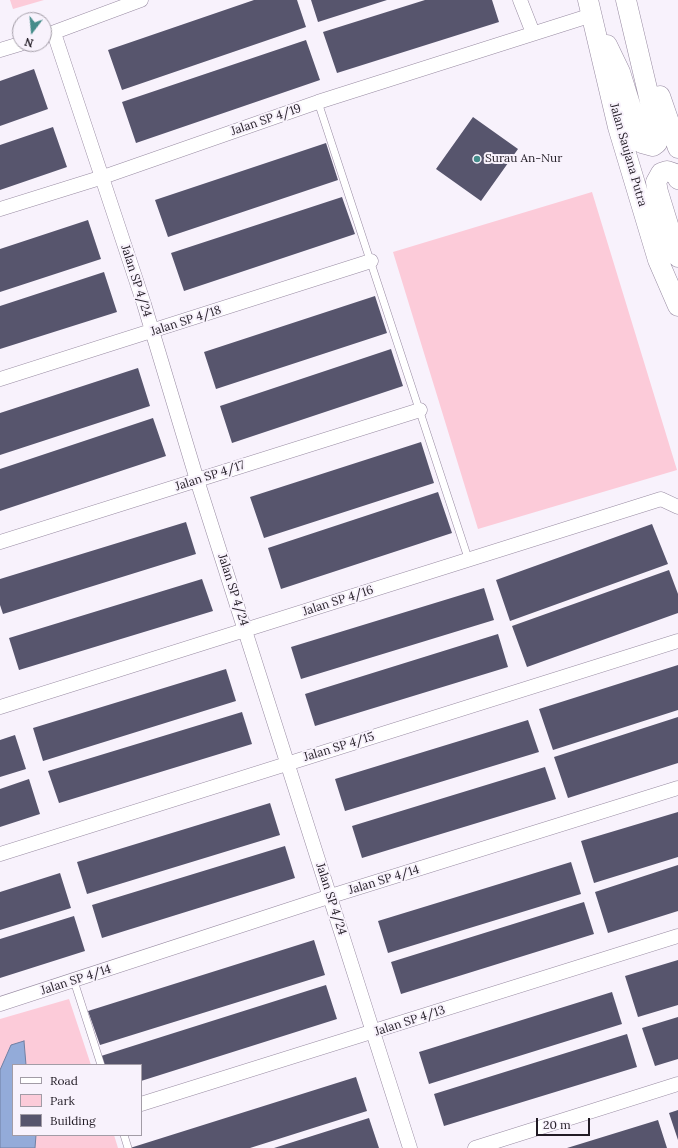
<!DOCTYPE html>
<style>
body{margin:0}
#map{position:relative;width:678px;height:1148px;overflow:hidden;background:#f8f2fc;font-family:Lora,serif}
canvas{display:block}
.legend{position:absolute;left:12px;top:1064px;width:130px;height:72px;box-sizing:border-box;background:#f8f2fc;border:1px solid #a29ca6;margin:0;padding:5px 7px;list-style:none;font-size:12px;color:#221c25}
.legend li{display:flex;align-items:center;gap:8px;height:20px}
.legend b{width:20px;border:1px solid #a29ca6}
.north{position:absolute;left:12px;top:12px;width:40px;height:40px;box-sizing:border-box;background:#f8f2fc;border:1px solid #a29ca6;border-radius:50%;rotate:196deg;font-size:11px;font-weight:700;line-height:16px;text-align:center;color:#221c25}
.north::after{content:'';display:block;margin:auto;width:14px;height:18px;background:#448c8a;clip-path:polygon(50% 0,100% 100%,50% 72%,0 100%)}
.scale{position:absolute;left:536px;top:1118px;width:54px;height:18px;box-sizing:border-box;border:2px solid #221c25;border-top:0;padding-left:5px;font-size:12px;line-height:14px;white-space:nowrap;color:#221c25;-webkit-text-stroke:3px #f8f2fc;paint-order:stroke}
</style>
<div id="map">
<canvas width="678" height="1148"></canvas>
<ul class="legend">
<li><b style="height:5px;background:#fff"></b>Road</li>
<li><b style="height:11px;background:#fccbd9"></b>Park</li>
<li><b style="height:11px;background:#57556d"></b>Building</li>
</ul>
<div class="north">N</div>
<div class="scale">20 m</div>
</div>
<script>
const ctx = document.querySelector('canvas').getContext('2d');
ctx.lineJoin = 'round';
function fill(path, color) {
  ctx.fillStyle = color;
  ctx.fill(path, 'evenodd');
}
function poly(rows) {
  const path = new Path2D();
  for (const r of rows) {
    path.moveTo(r[0], r[1]);
    for (let i = 2; i < r.length; i += 2) path.lineTo(r[i], r[i + 1]);
  }
  return path;
}
function stroke(path, color, width, dash) {
  ctx.strokeStyle = color;
  ctx.lineWidth = width;
  ctx.lineCap = dash ? 'butt' : 'round';
  ctx.setLineDash(dash || []);
  ctx.stroke(path);
}
function write(font, color, halo, rows, align = 'center') {
  ctx.font = font + ' Lora,serif';
  ctx.lineWidth = 4;
  ctx.setLineDash([]);
  ctx.textBaseline = 'middle';
  ctx.strokeStyle = halo;
  ctx.fillStyle = color;
  for (const [text, x, y, turn = 0] of rows) {
    ctx.save();
    ctx.translate(x, y);
    ctx.rotate((+turn || 0) * Math.PI / 180);
    ctx.textAlign = isNaN(turn) ? turn : align;
    if (halo) ctx.strokeText(text, 0, 0);
    ctx.fillText(text, 0, 0);
    ctx.restore();
  }
}
const green = poly([
 [10,0,44,0,13,9],
 [592,192,677,470,478,529,393,252],
 [69,999,91,1065,13,1065,13,1135,114,1135,118,1148,0,1148,0,1019]
]);
const water = poly([
 [24,1041,26,1065,13,1065,13,1135,36,1135,35,1148,0,1148,0,1070,11,1045,24,1041]
]);
const building = poly([
 [254,0,297,0,306,27,122,90,108,50],
 [311,0,387,0,318,22],
 [425,0,492,0,499,22,337,73,323,32],
 [306,40,320,80,136,143,122,102],
 [34,69,48,109,0,126,0,81],
 [473,117,518,149,481,201,436,169],
 [53,127,67,167,0,190,0,145],
 [326,143,338,180,168,237,155,200],
 [342,197,355,234,184,291,171,253],
 [88,220,101,259,0,292,0,249],
 [104,272,117,312,0,349,0,306],
 [375,296,387,333,216,389,204,352],
 [391,349,403,386,232,443,220,406],
 [138,368,150,406,0,455,0,413],
 [153,418,166,456,0,511,0,469],
 [421,442,434,483,264,538,250,497],
 [438,492,452,533,281,589,268,548],
 [186,522,196,554,3,614,0,605,0,579],
 [652,524,668,564,510,621,496,580],
 [669,570,678,594,678,613,527,667,512,626],
 [202,579,213,611,19,670,9,638],
 [484,588,494,620,301,679,291,647],
 [498,634,508,667,315,726,305,694],
 [678,665,678,710,553,750,539,709],
 [226,669,236,701,43,761,33,728],
 [242,712,252,744,59,803,48,771],
 [678,717,678,763,568,798,554,757],
 [528,720,539,752,345,811,335,779],
 [15,735,26,769,0,777,0,740],
 [545,767,556,799,362,858,352,826],
 [29,779,40,814,0,827,0,789],
 [270,803,280,835,87,894,77,862],
 [678,812,678,857,594,883,581,841],
 [285,846,295,878,102,938,92,905],
 [571,862,581,894,388,953,378,921],
 [678,865,678,911,608,933,595,892],
 [60,873,71,908,0,930,0,892],
 [584,902,594,934,401,994,391,962],
 [74,916,85,951,0,978,0,939],
 [314,940,325,975,100,1045,88,1011],
 [678,960,678,1005,638,1017,625,976],
 [326,985,337,1019,141,1081,141,1065,104,1065,101,1056],
 [612,992,622,1024,429,1084,419,1052],
 [678,1017,678,1059,655,1066,642,1028],
 [627,1034,637,1067,444,1126,434,1094],
 [356,1077,367,1111,250,1148,130,1148],
 [678,1110,678,1140,669,1113],
 [369,1118,379,1148,274,1148],
 [658,1120,667,1148,567,1148]
]);
const service = poly([
 [318,102,468,558],
 [74,981,101,1065],
 [124,1135,128,1148]
]);
const minor = poly([
 [520,0,533,33],
 [54,33,144,304,197,480,410,1148],
 [44,36,141,0],
 [0,50,20,44],
 [0,209,103,177,318,102,592,15],
 [0,379,371,261],
 [0,542,420,410],
 [0,707,661,499,678,507],
 [0,854,678,641],
 [0,1004,331,896,678,788],
 [141,1104,678,936],
 [475,1148,678,1084]
]);
const secondary = poly([
 [588,0,618,127,658,260,678,306],
 [607,45,620,72,642,143,653,146,657,143,658,135,626,0],
 [660,96,678,148],
 [678,179,676,174,667,171,661,173,656,182,658,192,678,257]
]);
const markers = [
 [477,159,4,"#448c8a"]
];
const streetNames = [
 ["Jalan SP 4/19",266,120,-19],
 ["Jalan Saujana Putra",628,155,74],
 ["Jalan SP 4/24",136,281,72],
 ["Jalan SP 4/18",186,321,-18],
 ["Jalan SP 4/17",210,476,-18],
 ["Jalan SP 4/24",233,590,72],
 ["Jalan SP 4/16",338,601,-18],
 ["Jalan SP 4/15",339,747,-17],
 ["Jalan SP 4/14",384,880,-17],
 ["Jalan SP 4/24",331,899,72],
 ["Jalan SP 4/14",76,980,-18],
 ["Jalan SP 4/13",410,1021,-18]
];
const poiNames = [
 ["Surau An-Nur",485,159]
];
fill(green, '#fccbd9');
fill(water, '#93abd9');
stroke(water, '#7180a3', 1);
fill(building, '#57556d');
stroke(service, '#988ba2', 8);
stroke(minor, '#988ba2', 15);
stroke(secondary, '#988ba2', 21);
stroke(service, '#fff', 7);
stroke(minor, '#fff', 14);
stroke(secondary, '#fff', 20);
for (const [x, y, r, color] of markers) {
  const dot = new Path2D();
  dot.arc(x, y, r, 0, 2 * Math.PI);
  ctx.fillStyle = color;
  ctx.fill(dot);
  stroke(dot, '#f8f2fc', 1.5);
}
write('12px', '#221c25', '#f8f2fc', streetNames);
write('12px', '#221c25', '#f8f2fc', poiNames, 'left');
</script>
